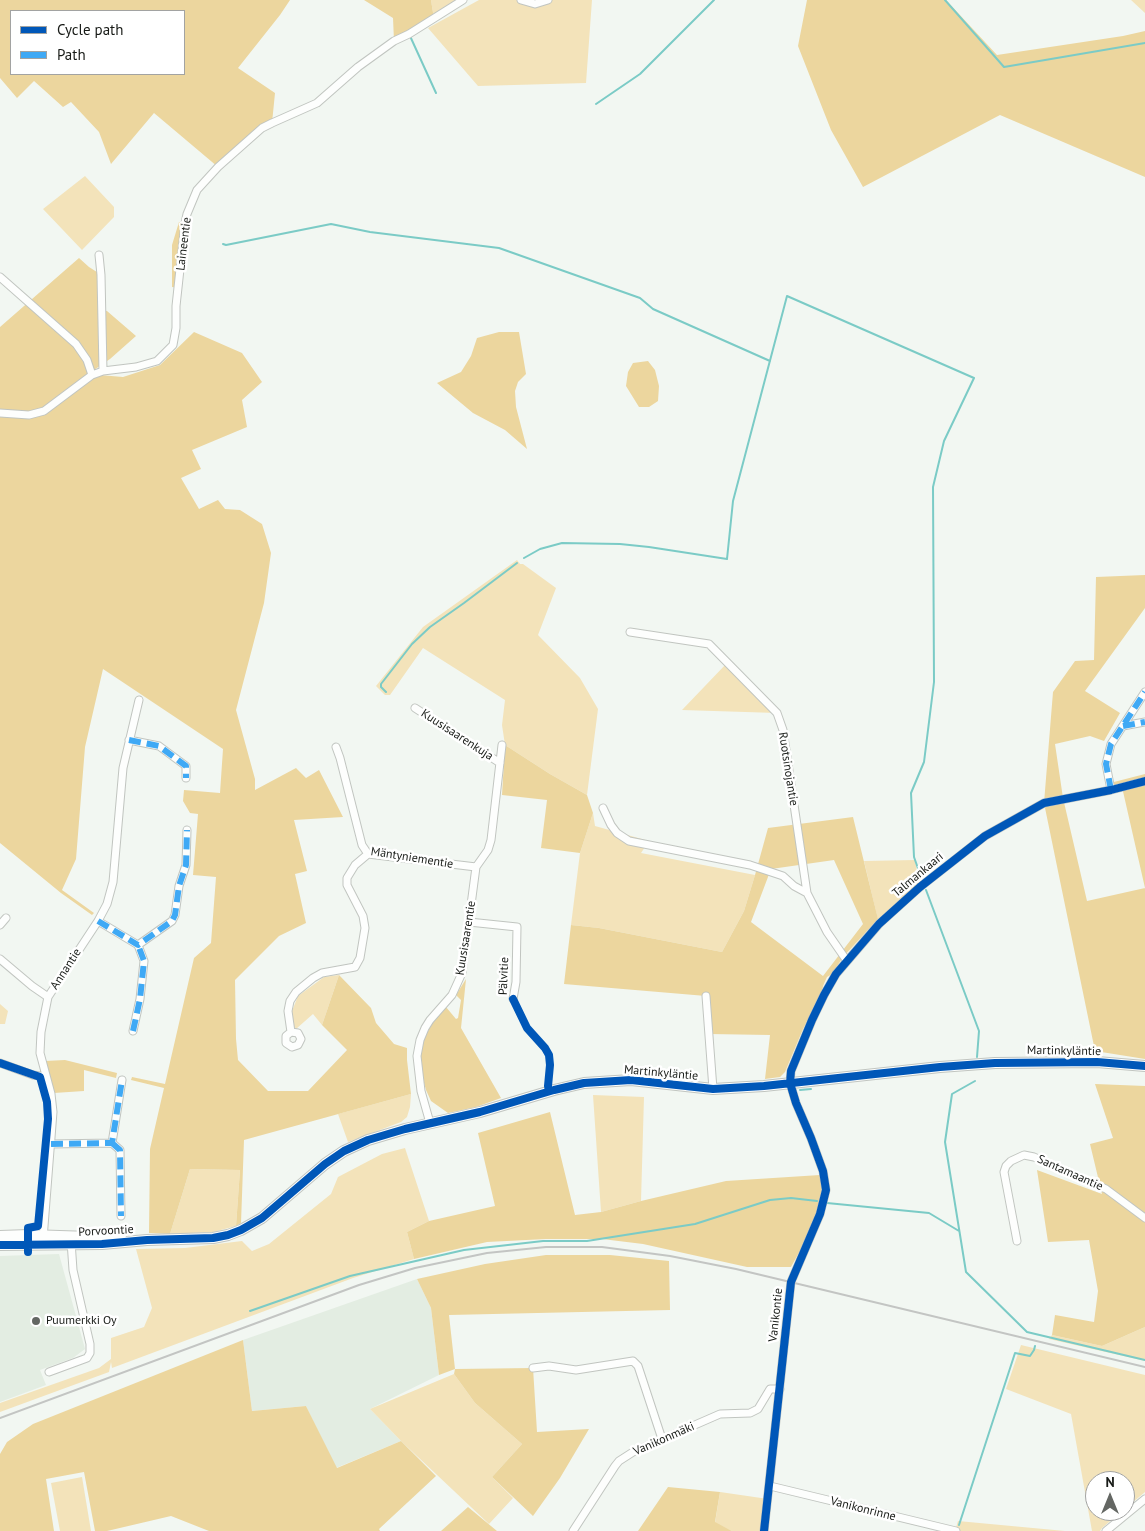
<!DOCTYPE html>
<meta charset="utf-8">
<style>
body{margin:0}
#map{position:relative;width:1145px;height:1531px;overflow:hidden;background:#f2f7f2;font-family:"PT Sans",sans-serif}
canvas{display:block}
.legend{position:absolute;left:10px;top:10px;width:175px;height:65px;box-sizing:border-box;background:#fff;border:1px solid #a2a3a2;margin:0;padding:6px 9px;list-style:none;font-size:15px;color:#171a16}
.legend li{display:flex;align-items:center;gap:10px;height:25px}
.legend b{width:25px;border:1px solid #a2a3a2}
.north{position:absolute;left:1085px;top:1471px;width:50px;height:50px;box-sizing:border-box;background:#fff;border:1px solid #a2a3a2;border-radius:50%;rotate:0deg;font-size:14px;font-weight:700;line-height:20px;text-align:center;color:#171a16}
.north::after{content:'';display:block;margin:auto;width:18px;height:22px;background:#646763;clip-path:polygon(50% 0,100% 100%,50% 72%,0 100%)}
</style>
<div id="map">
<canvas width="1145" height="1531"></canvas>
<ul class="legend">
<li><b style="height:6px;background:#0057b8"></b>Cycle path</li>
<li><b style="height:6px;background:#3fa9f5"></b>Path</li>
</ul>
<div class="north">N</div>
</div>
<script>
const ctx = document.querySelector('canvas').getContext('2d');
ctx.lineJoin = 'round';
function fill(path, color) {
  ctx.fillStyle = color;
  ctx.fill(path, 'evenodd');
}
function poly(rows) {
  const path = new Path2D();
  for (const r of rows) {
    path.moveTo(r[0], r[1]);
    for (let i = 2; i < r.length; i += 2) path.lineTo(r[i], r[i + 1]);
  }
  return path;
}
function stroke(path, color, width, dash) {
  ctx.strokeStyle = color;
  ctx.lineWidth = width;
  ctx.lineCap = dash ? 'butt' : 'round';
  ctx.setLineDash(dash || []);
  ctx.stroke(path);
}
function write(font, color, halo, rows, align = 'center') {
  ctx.font = font + ' "PT Sans",sans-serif';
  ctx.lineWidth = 5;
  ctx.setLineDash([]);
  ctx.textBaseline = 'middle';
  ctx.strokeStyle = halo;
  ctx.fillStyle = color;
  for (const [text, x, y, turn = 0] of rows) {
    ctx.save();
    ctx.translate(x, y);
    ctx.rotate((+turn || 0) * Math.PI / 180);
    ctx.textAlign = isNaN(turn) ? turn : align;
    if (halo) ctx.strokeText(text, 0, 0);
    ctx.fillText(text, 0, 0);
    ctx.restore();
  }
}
const built = poly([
 [59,1254,85,1349,73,1358,40,1370,46,1385,0,1402,0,1256],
 [417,1279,431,1308,439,1375,370,1409,401,1441,336,1468,306,1406,252,1411,243,1340]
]);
const green = poly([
 [431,0,463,0,434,19],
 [479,0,592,0,586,83,478,86,428,28],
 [1131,0,1145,0,1145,13],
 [85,176,114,207,114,217,82,250,43,209],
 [517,560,520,564,523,564,556,588,538,635,580,678,598,709,587,795,550,774,505,745,502,725,505,700,423,648,390,695,385,695,376,686,423,627],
 [727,663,777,713,682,710],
 [593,813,595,826,649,841,641,853,755,875,744,911,722,952,599,928,571,925,580,853],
 [915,860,920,887,879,924,864,861],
 [339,975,322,1025,313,1014,296,1029,293,1025,292,1011,298,996,324,977],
 [0,1004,8,1011,5,1024,0,1024],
 [411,1094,410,1107,407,1117,401,1122,348,1142,338,1114],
 [593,1095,644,1097,641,1201,601,1212],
 [405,1148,429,1221,407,1232,414,1259,353,1278,112,1368,111,1362,109,1372,0,1412,0,1403,99,1368,111,1359,111,1338,144,1327,152,1308,136,1249,185,1248,242,1241,252,1251,269,1244,331,1194,338,1177,382,1154],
 [190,1169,240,1170,236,1226,213,1232,170,1234],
 [1145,1327,1145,1361,1049,1339,1052,1335,1102,1346],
 [1021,1345,1145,1375,1145,1492,1125,1509,1125,1481,1095,1481,1095,1511,1122,1511,1102,1528,1100,1531,1092,1531,1071,1414,1006,1389],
 [454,1374,475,1403,522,1444,492,1477,513,1498,489,1524,401,1441,370,1409],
 [82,1477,91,1531,60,1531,51,1483],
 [720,1492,768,1499,764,1531,732,1531,715,1523],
 [958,1521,1065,1531,955,1531]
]);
const forest = poly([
 [0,0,290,0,280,15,238,68,275,93,272,123,218,167,154,113,111,164,99,132,71,102,63,107,34,81,17,98,0,78],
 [11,11,184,11,184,74,11,74],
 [364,0,431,0,434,19,394,41,393,18],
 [807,0,946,0,997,55,1123,36,1145,31,1145,177,1000,115,863,187,831,130,798,46],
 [179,222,185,223,179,288,172,287,172,245],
 [79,258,89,267,100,274,99,310,107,311,136,336,110,359,88,374,123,377,160,365,194,332,242,353,262,382,242,400,247,427,192,450,201,469,181,478,199,509,218,500,225,509,240,510,262,524,271,553,264,603,236,710,255,779,255,790,296,768,306,778,319,770,343,817,294,820,307,871,295,874,306,923,279,936,235,980,236,1039,238,1060,268,1091,308,1091,347,1050,322,1025,339,975,371,1008,376,1023,394,1044,407,1048,407,1060,411,1094,244,1140,241,1223,236,1226,240,1170,190,1169,170,1234,149,1233,150,1149,164,1088,131,1080,132,1077,165,1084,194,958,211,943,216,877,193,875,198,814,190,813,183,801,184,790,220,793,223,749,103,669,85,747,76,859,62,890,94,913,92,915,61,893,0,843,0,327],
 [499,332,519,332,526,374,518,382,515,391,516,407,527,449,505,430,473,413,437,383,461,372,471,356,477,338],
 [648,361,655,370,659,386,658,401,649,407,639,407,626,386,628,372,633,363],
 [1145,575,1145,608,1085,691,1120,713,1104,741,1090,736,1055,744,1063,798,1087,901,1145,888,1122,787,1111,790,1110,783,1145,774,1145,1059,1095,1051,1044,803,1053,692,1075,661,1094,660,1096,577],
 [505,745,550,774,587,795,593,813,580,853,541,848,547,800,502,795],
 [853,817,878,919,843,957,832,974,827,977,823,986,822,992,803,1029,785,1072,780,1077,765,1079,770,1035,709,1034,706,996,564,984,571,925,599,928,722,952,744,911,755,875,768,828],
 [834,860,863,924,823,976,751,922,771,869],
 [466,979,461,1028,501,1098,476,1107,448,1113,431,1101,426,1090,421,1072,420,1055,423,1041,427,1033,433,1022,446,1007,456,1019,458,1018,461,1000,456,995],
 [65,1060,117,1073,116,1078,84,1070,84,1091,54,1093,45,1061],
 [1095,1084,1145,1086,1145,1327,1102,1346,1052,1335,1055,1315,1094,1322,1098,1291,1089,1240,1048,1242,1037,1170,1102,1194,1090,1144,1113,1138],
 [550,1112,575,1215,601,1212,641,1201,726,1181,820,1175,823,1171,826,1190,820,1214,791,1267,747,1267,643,1244,602,1239,546,1239,487,1242,414,1259,407,1232,429,1221,495,1206,478,1133],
 [546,1255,610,1255,669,1261,670,1310,449,1315,455,1369,533,1368,537,1432,589,1429,560,1478,533,1516,492,1477,522,1444,475,1403,454,1374,455,1369,439,1375,431,1308,417,1279,485,1264],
 [243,1340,252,1411,306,1406,337,1468,401,1441,436,1476,379,1529,380,1531,209,1531,171,1516,107,1531,95,1531,84,1472,46,1479,54,1531,0,1531,0,1454,7,1442,33,1424],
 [668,1487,720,1492,715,1522,732,1531,638,1531],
 [468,1507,497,1531,441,1531]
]);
const stream = poly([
 [945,0,1004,67,1145,43],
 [410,36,436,93],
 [596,104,640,74,714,0],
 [223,244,226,245,331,224,370,232,499,248,640,298,653,309,770,361],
 [524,558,540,549,562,543,620,544,649,547,727,559,733,501,787,296,974,378,944,441,933,487,934,682,924,762,911,793,914,857,921,877],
 [386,692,381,687,381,684,412,644,430,627,464,603,517,563],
 [926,890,979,1031,977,1057],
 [975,1081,952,1094,945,1142,966,1272,1027,1332,1145,1360],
 [800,1090,811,1089],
 [827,1203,929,1213,959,1231],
 [250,1311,350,1276,464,1250,543,1241,587,1241,695,1224,770,1200,791,1198,817,1201],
 [959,1525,1015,1353,1030,1356,1034,1350,1035,1346]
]);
const street = poly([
 [521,0,535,4,548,0],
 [99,255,101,275,103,371],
 [0,277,76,344,87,360,92,375],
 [0,413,29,415,44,411,92,375,103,371,136,367,157,361,173,345,176,328,176,306,185,223,187,214,197,190,218,167,262,128,272,123,317,103,358,67,394,41,409,34,463,0],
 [630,632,709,644,777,713,783,730,807,893,827,932,847,961],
 [415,708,500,763],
 [1123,726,1145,722],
 [129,740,159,746,186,766,186,778],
 [336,747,340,758,362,845,368,854,476,867],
 [1111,790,1106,764,1111,744,1145,692],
 [603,808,611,825,617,833,629,841,750,865,783,876,794,886,807,893],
 [98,921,138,945,172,921,175,915,179,886,186,865,187,830],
 [469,922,517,927,516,982,513,999],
 [0,925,6,918],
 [0,959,32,986,48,997],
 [706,996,713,1089],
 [133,1031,140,999,144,961,138,945],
 [291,1032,288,1011,290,1001,296,992,313,978,322,973,355,967,360,958,365,928,363,916,347,885,347,878,355,865,368,854],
 [291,1032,298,1033,301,1039,298,1045,292,1047,286,1043,286,1036,291,1032],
 [0,1063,33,1075,46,1077],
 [430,1123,421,1091,417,1056,420,1040,425,1028,430,1020,452,995,462,973,476,867,488,850,491,840,502,745],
 [112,1143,120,1150,121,1216],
 [51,1144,112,1143,122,1080],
 [43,1239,53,1112,51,1094,40,1053,41,1032,48,997,98,921,107,904,113,882,123,768,139,700],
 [1017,1241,1004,1172,1006,1166,1011,1161,1024,1155,1034,1157,1106,1189,1145,1218],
 [533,1368,549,1366,576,1370,633,1361,638,1366,662,1439],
 [49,1372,87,1358,90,1353,90,1344,73,1270,71,1241],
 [770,1486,956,1531],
 [573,1531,615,1466,619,1461,633,1452,720,1414,750,1413,758,1409,770,1389,780,1389],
 [764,1531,791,1282,820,1214,826,1190,823,1171,811,1138,796,1103,790,1083,791,1071,812,1020,824,995,836,974,879,924,920,887,985,836,1044,803,1111,790,1145,781],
 [1106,1531,1145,1499]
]);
const secondary = poly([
 [0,1236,29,1235,121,1238],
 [0,1245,102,1244,147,1240,213,1238,228,1235,241,1230,262,1218,325,1164,344,1151,368,1140,405,1129,480,1112,554,1090,584,1083,631,1080,713,1089,764,1086,940,1067,995,1063,1097,1062,1145,1066]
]);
const rail = poly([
 [0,1418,359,1285,415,1268,487,1253,546,1247,602,1247,670,1256,736,1269,1145,1367]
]);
const quiet = poly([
 [1123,726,1145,722],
 [129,740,159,746,186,766,186,778],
 [1111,790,1106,764,1111,744,1145,692],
 [98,921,138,945,172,921,175,915,179,886,186,865,187,830],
 [133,1031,140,999,144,961,138,945],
 [112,1143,120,1150,121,1216],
 [51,1144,112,1143,122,1080]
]);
const cycleway = poly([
 [513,999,527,1028,545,1048,549,1055,550,1065,548,1086,549,1091],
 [0,1063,40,1077,47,1102,48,1119,38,1226,28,1228,28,1252],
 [0,1245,102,1244,147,1240,213,1238,228,1235,241,1230,262,1218,325,1164,344,1151,368,1140,405,1129,480,1112,554,1090,584,1083,631,1080,713,1089,764,1086,940,1067,995,1063,1097,1062,1145,1066],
 [764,1531,791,1282,820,1214,826,1190,823,1171,811,1138,796,1103,790,1083,791,1071,812,1020,824,995,836,974,879,924,920,887,985,836,1044,803,1111,790,1145,781]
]);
const markers = [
 [36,1321,5,"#646763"]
];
const streetNames = [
 ["Laineentie",184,244,-83],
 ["Kuusisaarenkuja",457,735,33],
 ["Ruotsinojantie",788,769,81],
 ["Mäntyniementie",412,858,9],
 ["Talmankaari",918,875,-40],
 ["Kuusisaarentie",466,938,-81],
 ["Annantie",66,969,-57],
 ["Pälvitie",504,976,-88],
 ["Martinkyläntie",1064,1051,1],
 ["Martinkyläntie",661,1073,5],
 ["Santamaantie",1070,1173,24],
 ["Porvoontie",106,1231,-3],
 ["Vanikontie",776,1315,-84],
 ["Vanikonmäki",664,1439,-24],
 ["Vanikonrinne",863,1509,14]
];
const poiNames = [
 ["Puumerkki Oy",46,1321]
];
fill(built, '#e3ede2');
fill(green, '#f3e3ba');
fill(forest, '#ecd69e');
stroke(stream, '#7bcbc6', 2);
stroke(street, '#c1c5c0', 9);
stroke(secondary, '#c1c5c0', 12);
stroke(street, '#fdfefd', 7);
stroke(secondary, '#fdfefd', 10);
stroke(rail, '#c3c5c3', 2);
stroke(quiet, '#3fa9f5', 6, [12, 6]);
stroke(cycleway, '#0057b8', 8);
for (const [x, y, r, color] of markers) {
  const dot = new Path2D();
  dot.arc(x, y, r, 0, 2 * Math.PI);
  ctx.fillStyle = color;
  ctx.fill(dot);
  stroke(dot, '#fff', 2);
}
write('12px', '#171a16', '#fff', streetNames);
write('12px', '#171a16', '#fff', poiNames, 'left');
</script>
